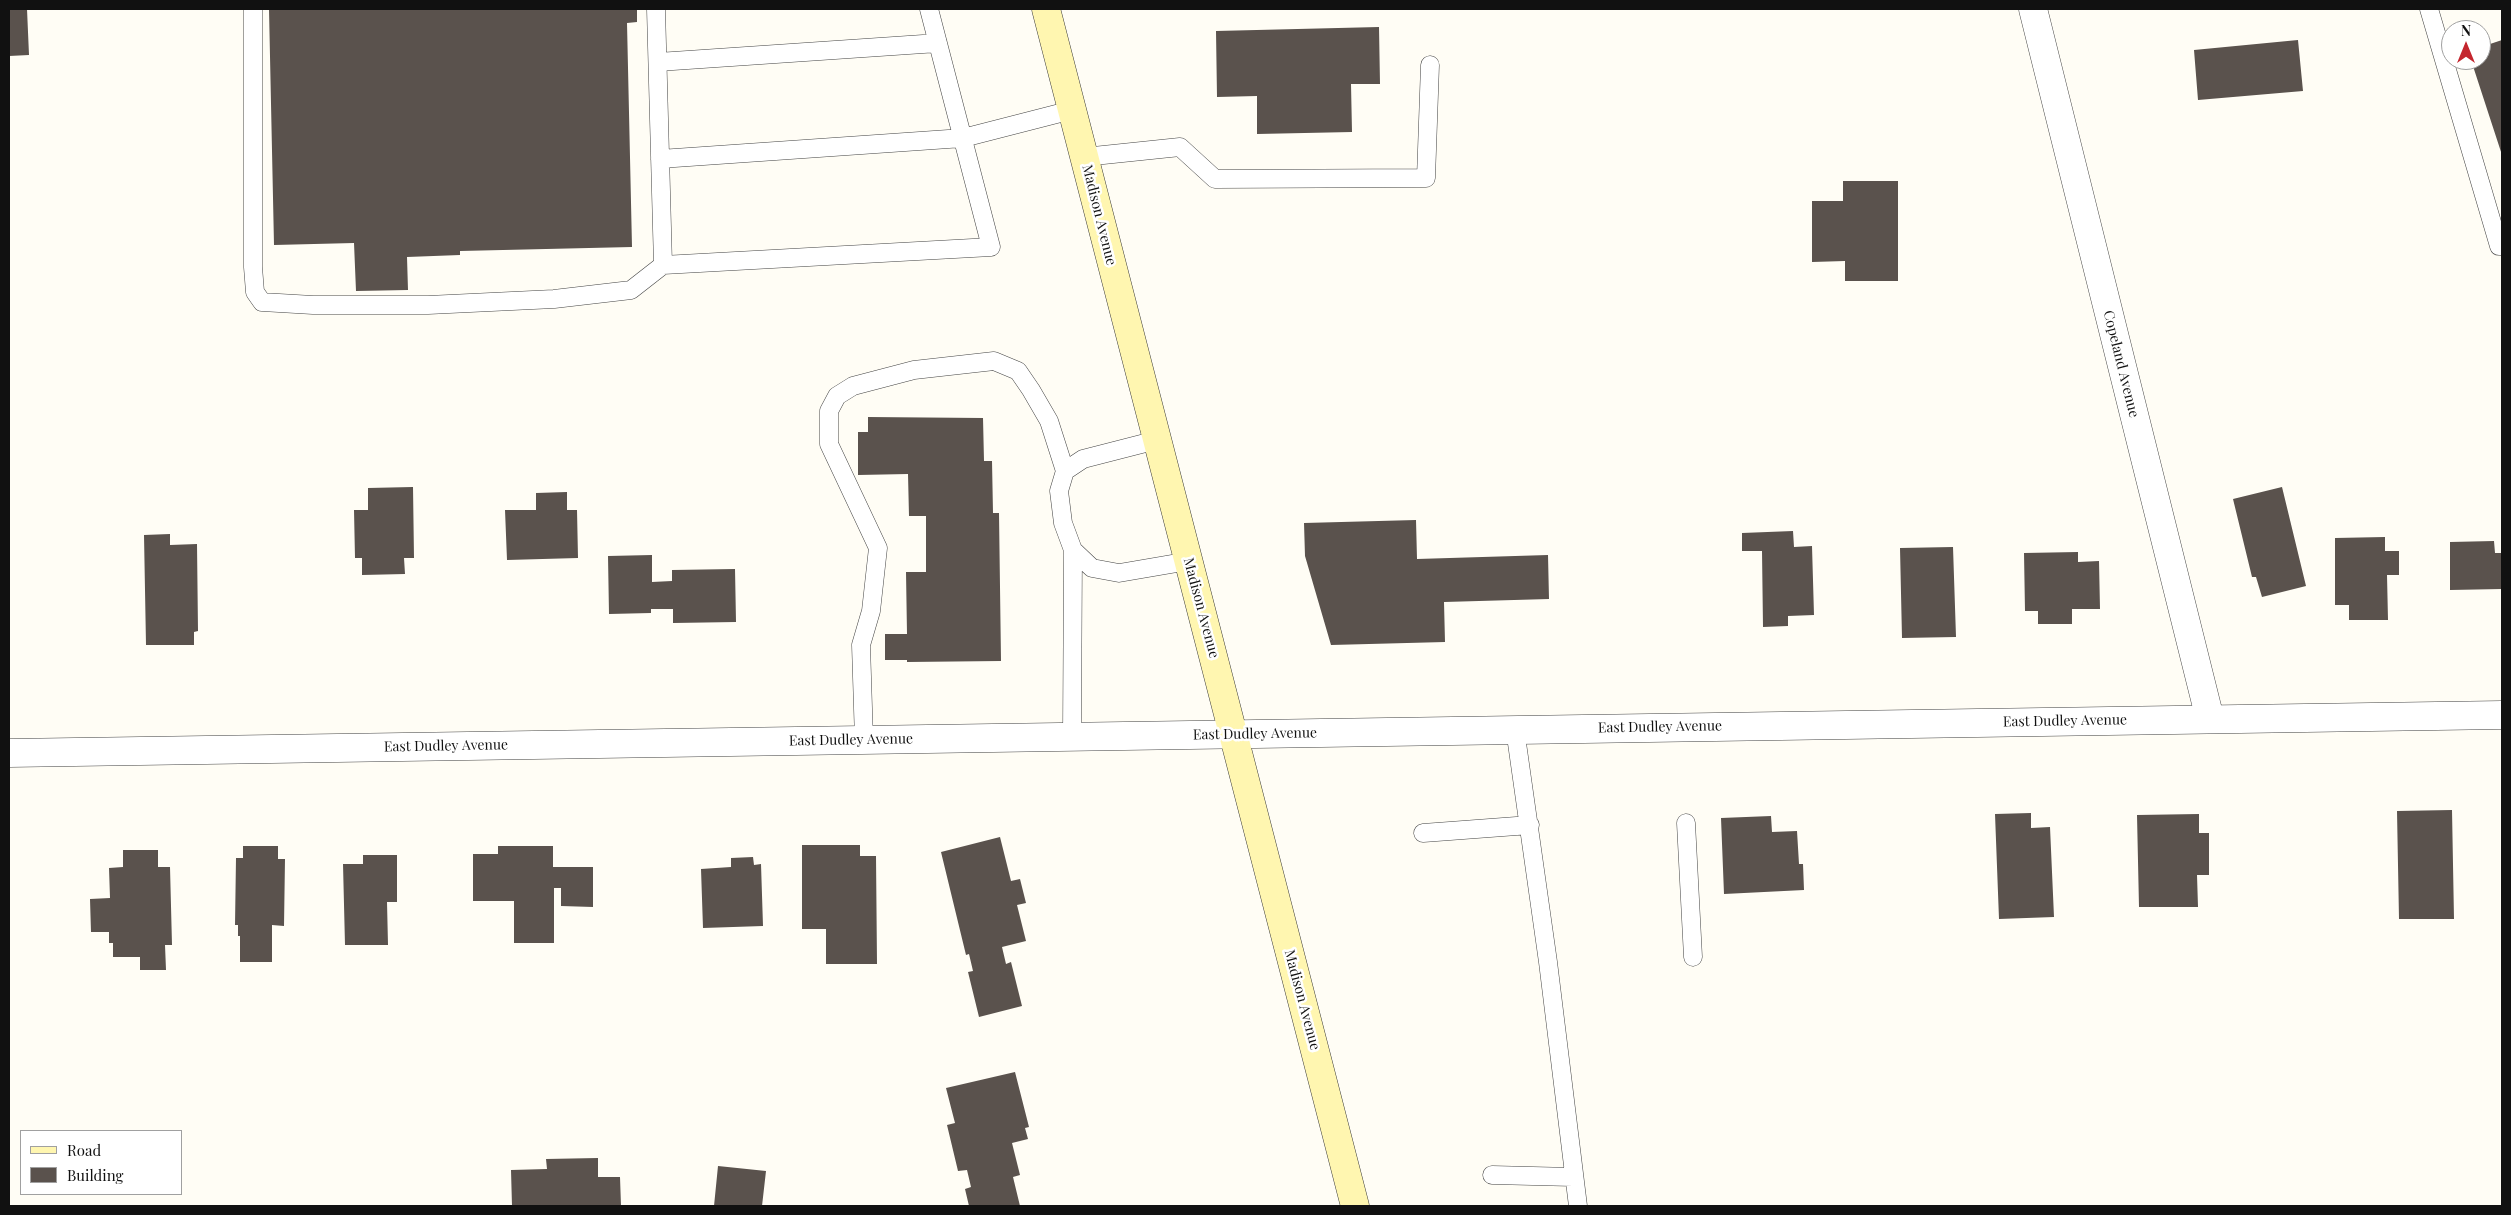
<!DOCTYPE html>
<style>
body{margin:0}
#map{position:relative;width:2511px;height:1215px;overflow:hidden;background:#fffdf5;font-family:"Playfair Display",serif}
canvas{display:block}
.frame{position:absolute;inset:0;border:10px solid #111;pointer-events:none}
.legend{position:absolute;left:20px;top:1130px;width:162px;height:65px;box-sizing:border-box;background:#fff;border:1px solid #a0a0a0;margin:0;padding:6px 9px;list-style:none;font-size:15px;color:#111}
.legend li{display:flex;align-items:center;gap:10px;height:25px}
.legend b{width:25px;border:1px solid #a0a0a0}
.north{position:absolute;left:2441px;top:20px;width:50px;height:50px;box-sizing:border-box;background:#fff;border:1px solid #a0a0a0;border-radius:50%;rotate:0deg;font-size:14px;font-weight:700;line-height:20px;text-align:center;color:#111}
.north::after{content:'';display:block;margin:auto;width:18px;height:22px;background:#c4262e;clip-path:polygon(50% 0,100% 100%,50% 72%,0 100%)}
</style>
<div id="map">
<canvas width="2511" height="1215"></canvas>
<div class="frame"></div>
<ul class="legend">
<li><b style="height:6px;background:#fff6b0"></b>Road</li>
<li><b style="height:14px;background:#5a524d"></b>Building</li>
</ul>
<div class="north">N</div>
</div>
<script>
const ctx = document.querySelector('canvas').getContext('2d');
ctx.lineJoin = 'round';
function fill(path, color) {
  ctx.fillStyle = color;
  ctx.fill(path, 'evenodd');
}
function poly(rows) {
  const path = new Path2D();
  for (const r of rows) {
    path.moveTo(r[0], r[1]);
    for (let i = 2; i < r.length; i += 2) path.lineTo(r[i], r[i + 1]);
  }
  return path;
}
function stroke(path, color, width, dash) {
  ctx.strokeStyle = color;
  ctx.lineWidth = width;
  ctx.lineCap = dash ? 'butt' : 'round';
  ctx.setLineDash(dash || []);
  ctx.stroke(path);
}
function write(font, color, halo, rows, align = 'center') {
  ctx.font = font + ' "Playfair Display",serif';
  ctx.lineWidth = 5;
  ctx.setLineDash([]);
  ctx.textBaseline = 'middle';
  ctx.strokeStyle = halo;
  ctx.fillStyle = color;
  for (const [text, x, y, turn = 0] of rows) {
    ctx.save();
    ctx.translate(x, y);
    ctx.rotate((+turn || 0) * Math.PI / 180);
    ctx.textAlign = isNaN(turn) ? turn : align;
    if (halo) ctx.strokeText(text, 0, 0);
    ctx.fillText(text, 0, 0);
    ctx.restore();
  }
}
const building = poly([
 [9,9,27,9,29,55,9,56],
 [269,9,637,9,637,22,627,23,632,247,460,251,460,255,407,257,408,290,356,291,354,243,274,245],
 [1379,27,1380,84,1351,84,1352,132,1257,134,1257,96,1217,97,1216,31],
 [2298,40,2303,91,2198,100,2194,50],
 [2502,40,2502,155,2471,60,2481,60,2481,47],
 [1843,181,1898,181,1898,281,1845,281,1845,261,1812,262,1812,201,1843,201],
 [868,417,983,418,984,461,992,461,993,513,999,513,1001,661,907,662,907,660,885,660,885,634,907,634,906,572,926,572,926,516,909,516,908,474,858,475,858,432,868,432],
 [413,487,414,558,404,558,405,574,362,575,362,558,355,558,354,510,368,510,368,488],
 [2282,487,2306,586,2262,597,2256,577,2252,577,2233,499],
 [567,492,567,510,577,510,578,558,507,560,505,510,536,510,536,493],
 [1416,520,1417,559,1548,555,1549,599,1444,602,1445,642,1331,645,1305,556,1304,523],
 [1793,531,1794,547,1812,546,1814,615,1788,616,1788,626,1763,627,1762,551,1742,551,1742,533],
 [170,534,170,545,197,544,198,631,194,632,194,645,146,645,144,535],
 [2385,537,2385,551,2399,551,2399,575,2387,575,2388,620,2349,620,2349,605,2335,605,2335,538],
 [2494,541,2495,553,2502,553,2502,589,2450,590,2450,542],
 [1953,547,1956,637,1902,638,1900,548],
 [2078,552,2078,562,2099,561,2100,609,2072,609,2072,624,2038,624,2038,611,2025,611,2024,553],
 [652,555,652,582,672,581,672,570,735,569,736,622,673,623,673,609,651,609,651,613,609,614,608,556],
 [2452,810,2454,919,2399,919,2397,811],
 [2031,813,2031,828,2050,827,2054,917,1999,919,1995,814],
 [2199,814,2199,833,2209,833,2209,875,2197,875,2198,907,2139,907,2137,815],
 [1771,816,1772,832,1797,831,1799,864,1803,864,1804,890,1724,894,1721,818],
 [1000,837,1011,881,1020,879,1026,903,1017,905,1026,941,1002,947,1006,964,1011,962,1022,1006,979,1017,968,972,973,971,969,954,966,955,941,852],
 [802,845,860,845,860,856,876,856,877,964,826,964,826,929,802,929],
 [243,846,278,846,278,859,285,859,284,926,272,925,272,962,240,962,240,936,238,936,238,925,235,925,236,858,243,858],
 [498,846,553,846,553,867,593,867,593,907,561,906,561,888,554,888,554,943,514,943,514,901,473,901,473,854,498,854],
 [123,850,158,850,158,867,170,867,172,945,165,945,166,970,140,970,140,957,113,957,113,943,109,943,109,932,91,932,90,899,110,898,109,868,123,867],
 [363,855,397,855,397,902,387,902,388,945,345,945,343,864,363,864],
 [753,857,754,865,761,864,763,926,703,928,701,869,731,867,731,858],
 [1015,1072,1029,1127,1025,1128,1028,1139,1012,1143,1020,1175,1013,1177,1020,1206,969,1206,965,1189,971,1187,967,1170,958,1171,947,1125,955,1123,946,1088],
 [598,1158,598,1177,620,1177,621,1206,512,1206,511,1170,547,1169,546,1159],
 [718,1166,766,1171,762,1206,714,1206]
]);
const service = poly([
 [253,9,253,267,255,292,262,302,313,305,428,305,554,299,631,290,663,265],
 [656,9,663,265,991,247,929,9],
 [2429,9,2499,246,2502,246],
 [658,62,938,43],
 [1084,157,1180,147,1215,179,1426,178,1430,65],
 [660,159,963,138,1072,110],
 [1157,440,1083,459,1065,471,1059,491,1063,523,1073,550,1092,568,1119,573,1189,561],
 [1515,729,1548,962,1578,1206],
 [1072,737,1073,550],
 [864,740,861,645,871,611,878,548,829,444,829,411,837,396,853,386,914,370,994,361,1018,371,1031,390,1049,421,1065,471],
 [1686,823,1693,957],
 [1423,833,1530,825],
 [1492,1175,1573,1177]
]);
const minor = poly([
 [2033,9,2210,719],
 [9,753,2502,715]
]);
const secondary = poly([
 [1046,9,1355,1206]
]);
const streetNames = [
 ["Madison Avenue",1099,215,76],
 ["Copeland Avenue",2121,364,76],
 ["Madison Avenue",1201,608,75],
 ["East Dudley Avenue",2065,721,-1],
 ["East Dudley Avenue",1660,727,-1],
 ["East Dudley Avenue",1255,734,-1],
 ["East Dudley Avenue",851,740,-1],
 ["East Dudley Avenue",446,746,-1],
 ["Madison Avenue",1302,1000,75]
];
fill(building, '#5a524d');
stroke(service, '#444', 19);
stroke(minor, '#444', 29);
stroke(secondary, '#333', 29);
stroke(service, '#fff', 18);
stroke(minor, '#fff', 28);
stroke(secondary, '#fff6b0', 28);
write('14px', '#111', '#fff', streetNames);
</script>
